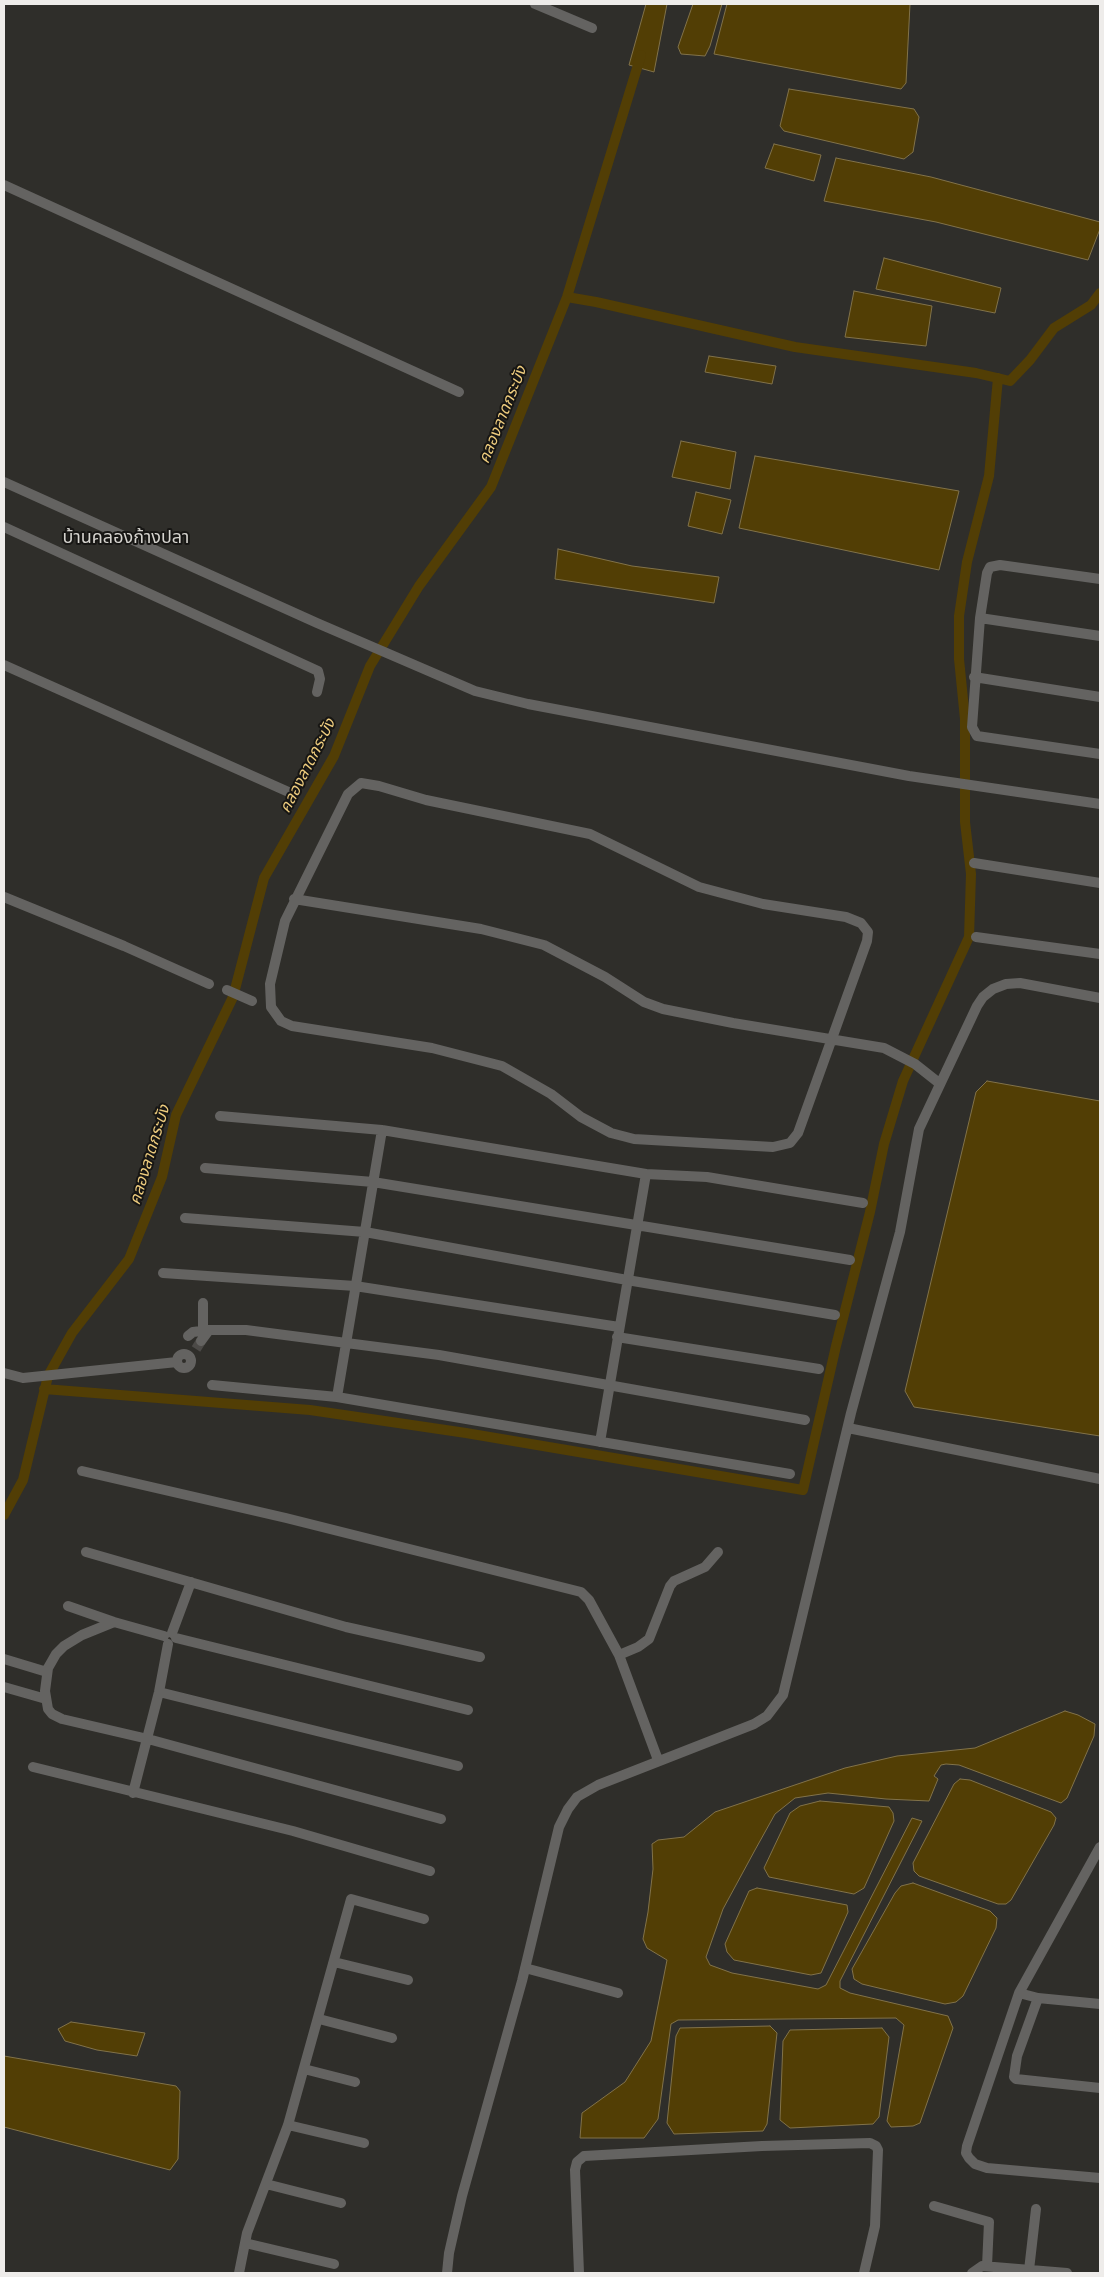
<!DOCTYPE html>
<meta charset="utf-8">
<style>
body{margin:0}
#map{position:relative;width:1104px;height:2277px;overflow:hidden;background:#2f2e2a;font-family:"Noto Sans",sans-serif}
canvas{display:block}
.frame{position:absolute;inset:0;border:5px solid #eeecea;pointer-events:none}
</style>
<div id="map">
<canvas width="1104" height="2277"></canvas>
<div class="frame"></div>
</div>
<script>
const ctx = document.querySelector('canvas').getContext('2d');
ctx.lineJoin = 'round';
function fill(path, color) {
  ctx.fillStyle = color;
  ctx.fill(path, 'evenodd');
}
function poly(rows) {
  const path = new Path2D();
  for (const r of rows) {
    if (r.length === 3) {
      path.moveTo(r[0] + r[2], r[1]);
      path.arc(r[0], r[1], r[2], 0, 2 * Math.PI);
      continue;
    }
    path.moveTo(r[0], r[1]);
    for (let i = 2; i < r.length; i += 2) path.lineTo(r[i], r[i + 1]);
  }
  return path;
}
function stroke(path, color, width, dash) {
  ctx.strokeStyle = color;
  ctx.lineWidth = width;
  ctx.lineCap = dash ? 'butt' : 'round';
  ctx.setLineDash(dash || []);
  ctx.stroke(path);
}
function write(font, color, halo, rows, align = 'center') {
  ctx.font = font + ' "Noto Sans","Noto Sans Thai",sans-serif';
  ctx.lineWidth = 4;
  ctx.setLineDash([]);
  ctx.textBaseline = 'middle';
  ctx.strokeStyle = halo;
  ctx.fillStyle = color;
  for (const [text, x, y, turn = 0] of rows) {
    ctx.save();
    ctx.translate(x, y);
    ctx.rotate((+turn || 0) * Math.PI / 180);
    ctx.textAlign = isNaN(turn) ? turn : align;
    if (halo) ctx.strokeText(text, 0, 0);
    ctx.fillText(text, 0, 0);
    ctx.restore();
  }
}
const water = poly([
 [646,4,667,4,654,72,629,65,646,4],
 [693,4,722,4,710,46,705,56,681,54,678,47,693,4],
 [727,4,910,4,906,83,901,89,714,54,727,4],
 [789,89,914,109,919,117,913,152,904,159,784,131,780,126,789,89],
 [774,144,821,155,814,181,765,168,774,144],
 [836,158,931,177,1100,222,1100,229,1088,260,936,222,824,201,836,158],
 [884,258,1001,288,995,313,876,289,884,258],
 [854,291,932,306,926,346,845,337,854,291],
 [709,356,776,366,772,384,705,372,709,356],
 [681,441,736,452,730,489,672,477,681,441],
 [755,456,959,491,939,570,739,528,755,456],
 [696,492,731,500,722,534,688,526,696,492],
 [558,549,632,566,719,577,714,603,555,579,558,549],
 [987,1081,1100,1101,1100,1436,914,1407,905,1391,976,1092,987,1081],
 [1065,1711,1078,1715,1095,1724,1094,1736,1067,1798,1061,1803,959,1765,946,1764,941,1765,934,1776,938,1779,929,1801,886,1799,828,1793,795,1798,775,1814,755,1850,723,1909,706,1957,710,1965,732,1973,818,1989,826,1985,912,1818,922,1821,840,1981,840,1988,850,1993,948,2016,953,2028,920,2123,913,2126,891,2127,887,2121,904,2025,896,2018,678,2020,671,2024,658,2119,644,2138,580,2138,582,2113,625,2082,651,2041,667,1960,647,1948,643,1939,648,1912,653,1869,652,1844,658,1840,684,1837,715,1812,845,1768,897,1756,975,1748,1065,1711],
 [960,1779,970,1780,1051,1812,1056,1818,1054,1825,1011,1900,1006,1904,998,1904,919,1876,914,1871,913,1863,954,1784,960,1779],
 [820,1801,889,1807,893,1813,894,1821,864,1888,854,1894,769,1877,764,1868,790,1813,800,1806,820,1801],
 [913,1883,990,1911,997,1918,996,1928,963,1996,956,2002,945,2004,862,1984,854,1979,852,1969,895,1893,901,1886,913,1883],
 [757,1888,847,1905,848,1912,821,1973,811,1975,734,1960,727,1952,725,1944,749,1891,757,1888],
 [71,2022,145,2033,137,2056,97,2050,65,2041,58,2029,71,2022],
 [770,2026,777,2033,767,2124,763,2131,674,2134,667,2123,676,2036,680,2028,770,2026],
 [882,2028,889,2037,879,2117,873,2124,790,2128,780,2120,783,2041,790,2030,882,2028],
 [4,2056,176,2086,180,2091,178,2159,170,2170,4,2127,4,2056]
]);
const canal = poly([
 [567,297,596,302,795,347,976,373,1010,381,1030,360,1054,328,1091,305,1100,293],
 [44,1389,310,1410,466,1433,803,1490,836,1346,870,1212,884,1144,903,1081,969,937,971,874,965,822,965,719,959,659,959,616,967,562,989,476,998,378],
 [4,1515,23,1480,48,1376,72,1333,129,1259,162,1177,176,1115,233,997,264,878,334,756,370,666,419,586,491,487,567,297,641,55]
]);
const minorTunnel = poly([
 [196,1349,201,1341]
]);
const minor = poly([
 [535,4,592,28],
 [4,185,459,392],
 [4,482,317,623,475,691,528,704,909,776,1100,804],
 [4,527,318,671,320,679,317,692],
 [1100,579,1000,565,990,567,987,573,980,618,972,727,977,736,1100,754],
 [980,618,1100,636],
 [4,665,293,794],
 [974,677,1100,697],
 [361,783,379,786,426,800,590,834,699,887,763,904,846,917,861,923,868,932,867,941,798,1133,790,1143,773,1147,634,1139,611,1133,581,1117,551,1094,502,1066,432,1048,292,1026,281,1021,271,1007,270,984,285,921,348,794,361,783],
 [974,863,1100,883],
 [4,897,124,946,209,984],
 [294,899,481,929,544,945,605,977,644,1002,663,1009,733,1023,884,1048,915,1064,939,1083],
 [976,937,1100,954],
 [227,990,252,1001],
 [220,1116,382,1130,646,1174,707,1177,863,1203],
 [205,1168,373,1182,850,1260],
 [185,1218,365,1232,627,1280,835,1315],
 [163,1273,355,1286,619,1327],
 [209,1330,246,1330,439,1355,805,1420],
 [203,1335,203,1303],
 [188,1336,193,1332,209,1330,201,1341],
 [617,1337,819,1369],
 [184,1361,7],
 [4,1373,23,1378,177,1362],
 [212,1385,337,1397,790,1474],
 [337,1397,382,1130],
 [848,1428,1100,1479],
 [600,1442,646,1174],
 [82,1471,286,1518,581,1592,589,1600,619,1655,658,1760],
 [86,1552,346,1627,480,1657],
 [68,1606,114,1622,164,1636],
 [114,1622,82,1635,64,1646,56,1654,48,1668,45,1691,48,1709,52,1714,62,1719,148,1739,441,1819],
 [172,1633,191,1582],
 [176,1638,468,1710],
 [619,1655,638,1647,649,1639,670,1586,674,1581,705,1567,718,1552],
 [4,1659,47,1672],
 [4,1687,46,1699],
 [159,1692,458,1766],
 [33,1767,293,1831,430,1871],
 [133,1793,159,1692,168,1644],
 [1100,1847,1019,1993,967,2146,966,2153,969,2158,975,2164,987,2168,1100,2178],
 [334,1962,408,1980],
 [525,1968,618,1993],
 [1019,1993,1038,1998,1100,2004],
 [1038,1998,1017,2056,1014,2077,1016,2079,1100,2088],
 [319,2019,392,2038],
 [304,2069,355,2082],
 [288,2125,364,2143],
 [266,2184,341,2203],
 [934,2206,989,2222,987,2266],
 [245,2243,334,2264],
 [1029,2270,1036,2209],
 [239,2273,247,2233,288,2125,351,1899,424,1919],
 [447,2273,449,2253,462,2196,522,1981,559,1827,568,1809,577,1797,598,1785,754,1724,767,1716,783,1695,851,1413,900,1232,919,1129,977,1006,983,997,993,989,1006,984,1020,983,1100,998],
 [579,2273,575,2170,577,2162,584,2156,762,2146,870,2143,876,2146,878,2150,875,2226,864,2273],
 [972,2273,982,2266,1067,2273]
]);
const waterNames = [
 ["คลองลาดกระบัง",503,415,-68],
 ["คลองลาดกระบัง",308,766,-63],
 ["คลองลาดกระบัง",150,1155,-73]
];
const quarterNames = [
 ["บ้านคลองก้างปลา",126,538]
];
fill(water, '#523e05');
stroke(water, '#81724a', 1);
stroke(canal, '#523e05', 10);
stroke(minorTunnel, '#4c4a47', 10, [10, 5]);
stroke(minor, '#646361', 10);
write('italic 16px', '#eecc7e', '#171614', waterNames);
write('18px', '#d5d3ce', '#171614', quarterNames);
</script>
